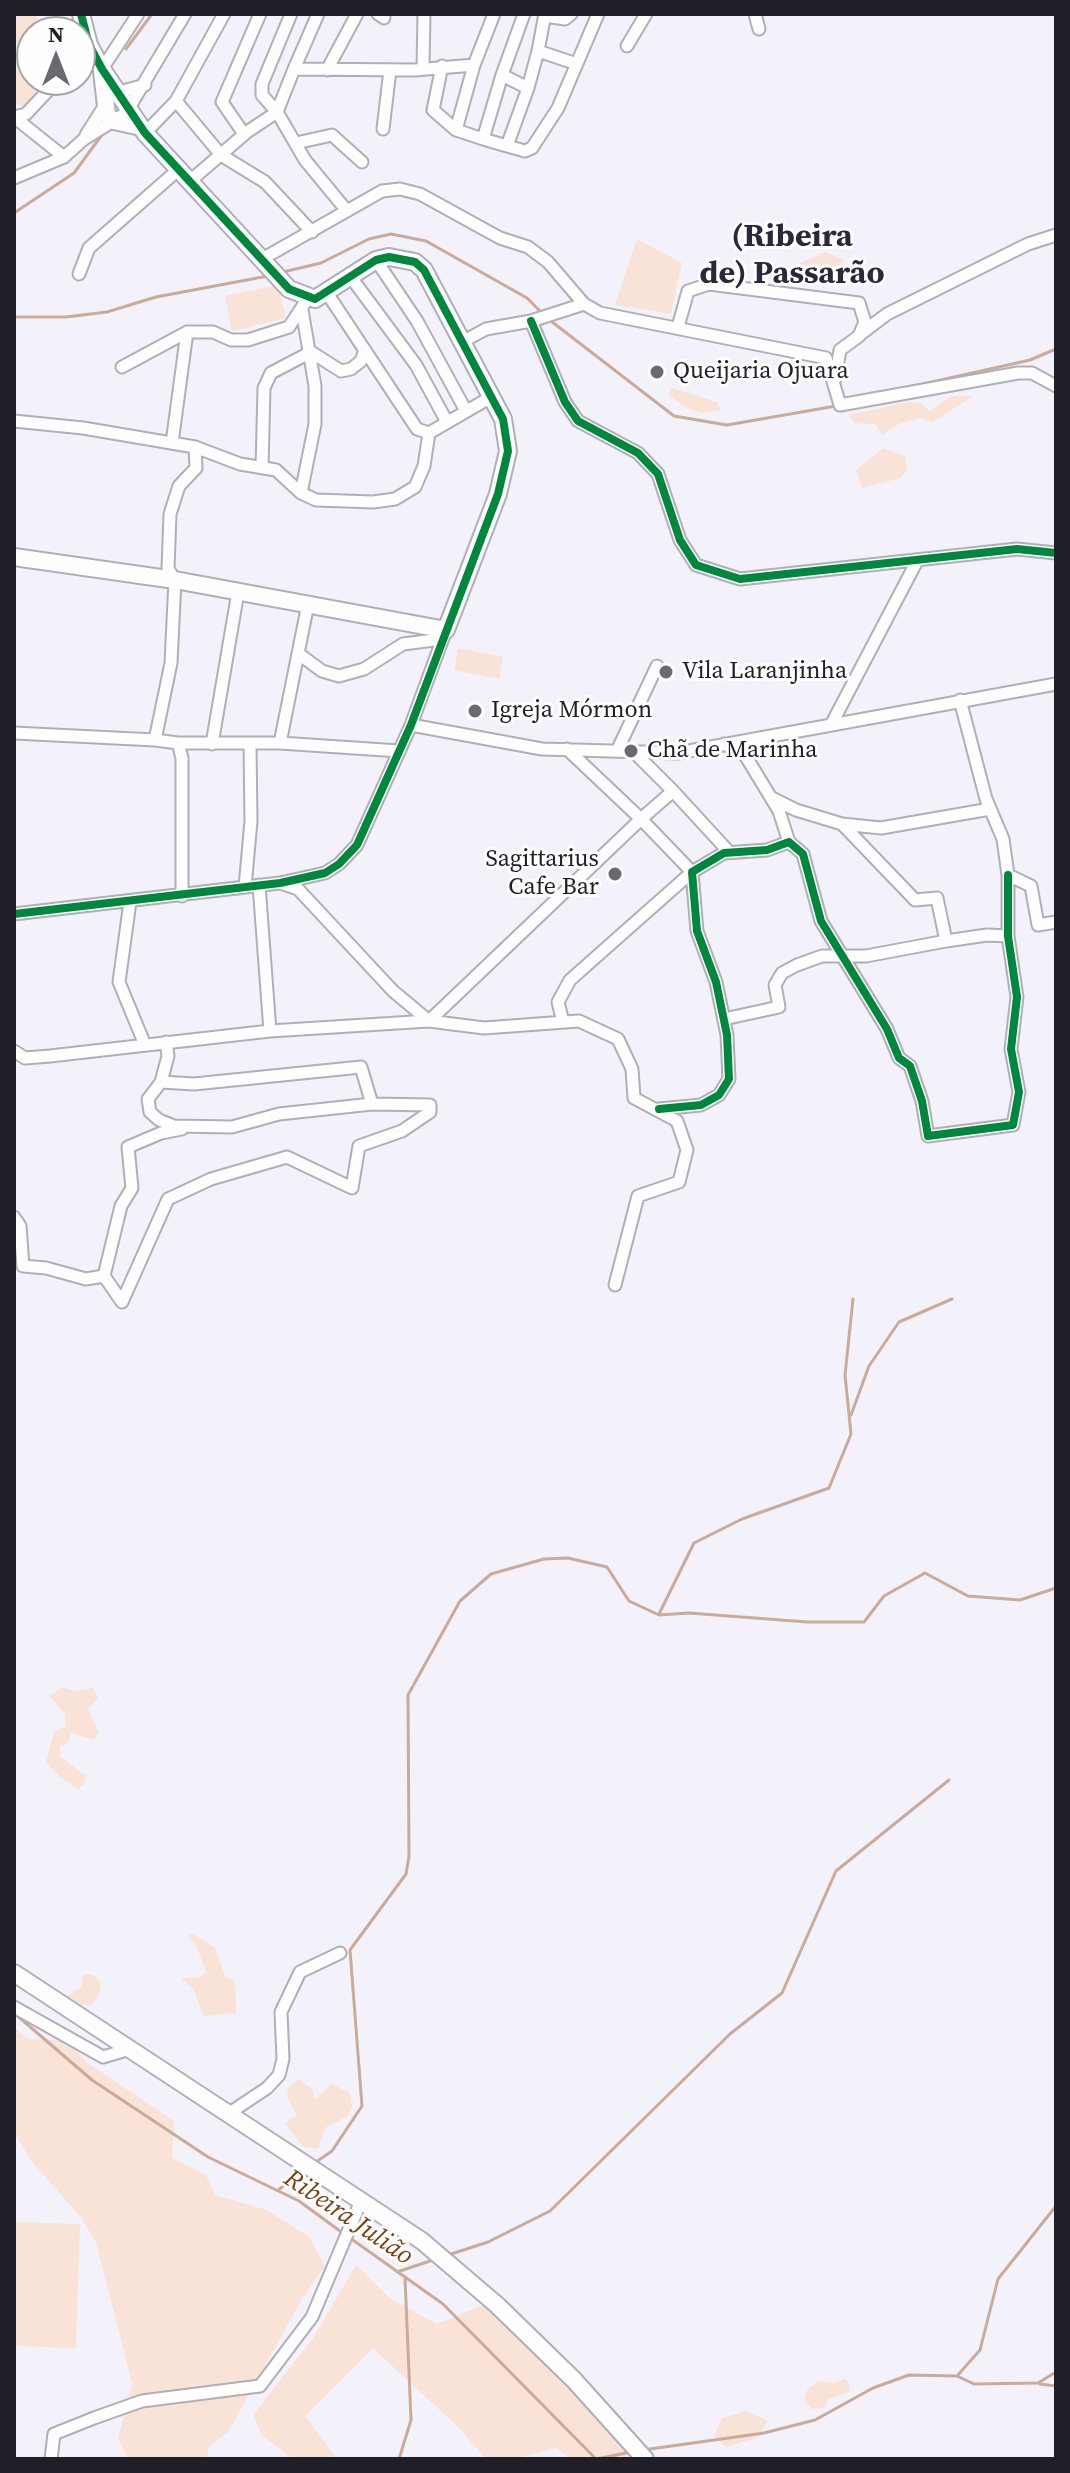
<!DOCTYPE html>
<meta charset="utf-8">
<style>
body{margin:0}
#map{position:relative;width:1070px;height:2473px;overflow:hidden;background:#f3f2fa;font-family:"Source Serif 4",serif}
canvas{display:block}
.frame{position:absolute;inset:0;border:16px solid #201f28;pointer-events:none}
.north{position:absolute;left:16px;top:16px;width:80px;height:80px;box-sizing:border-box;background:#fefefe;border:2px solid #a5a5a8;border-radius:50%;rotate:0deg;font-size:22px;font-weight:700;line-height:32px;text-align:center;color:#201f28}
.north::after{content:'';display:block;margin:auto;width:28px;height:36px;background:#6a6972;clip-path:polygon(50% 0,100% 100%,50% 72%,0 100%)}
</style>
<div id="map">
<canvas width="1070" height="2473"></canvas>
<div class="frame"></div>
<div class="north">N</div>
</div>
<script>
const ctx = document.querySelector('canvas').getContext('2d');
ctx.lineJoin = 'round';
function fill(path, color) {
  ctx.fillStyle = color;
  ctx.fill(path, 'evenodd');
}
function poly(rows) {
  const path = new Path2D();
  for (const r of rows) {
    path.moveTo(r[0], r[1]);
    for (let i = 2; i < r.length; i += 2) path.lineTo(r[i], r[i + 1]);
  }
  return path;
}
function stroke(path, color, width, dash) {
  ctx.strokeStyle = color;
  ctx.lineWidth = width;
  ctx.lineCap = dash ? 'butt' : 'round';
  ctx.setLineDash(dash || []);
  ctx.stroke(path);
}
function write(font, color, halo, rows, align = 'center') {
  ctx.font = font + ' "Source Serif 4",serif';
  ctx.lineWidth = 6;
  ctx.setLineDash([]);
  ctx.textBaseline = 'middle';
  ctx.strokeStyle = halo;
  ctx.fillStyle = color;
  for (const [text, x, y, turn = 0] of rows) {
    ctx.save();
    ctx.translate(x, y);
    ctx.rotate((+turn || 0) * Math.PI / 180);
    ctx.textAlign = isNaN(turn) ? turn : align;
    if (halo) ctx.strokeText(text, 0, 0);
    ctx.fillText(text, 0, 0);
    ctx.restore();
  }
}
const green = poly([
 [14,14,32,14,55,32,32,32,32,80,46,80,23,108,14,101],
 [637,239,682,263,671,314,615,305],
 [825,252,845,260,831,278,822,277,818,264,807,270,793,266],
 [278,285,286,318,232,331,225,296],
 [672,388,717,402,721,410,701,413,684,407,668,394],
 [951,396,973,396,933,422,920,418,899,424,882,435,875,424,854,423,849,415,908,402,921,403,930,411],
 [883,448,905,456,907,470,901,478,862,488,856,470],
 [458,648,503,657,499,679,454,670],
 [62,1687,75,1691,92,1688,99,1698,88,1709,99,1732,94,1740,71,1733,67,1744,60,1746,61,1757,86,1776,84,1784,78,1789,62,1779,46,1762,54,1732,66,1726,65,1714,50,1696],
 [192,1933,215,1948,225,1977,235,1981,236,2013,203,2016,194,1990,181,1978,202,1977,206,1972,196,1945,187,1936],
 [91,1974,100,1981,100,1992,92,2005,75,2005,66,1997,81,1987,83,1975],
 [14,2027,27,2039,70,2041,86,2062,174,2121,172,2158,206,2175,215,2195,267,2210,309,2237,325,2266,302,2299,228,2432,209,2447,207,2459,129,2459,118,2439,132,2383,96,2242,80,2216,33,2163,14,2133],
 [299,2079,313,2090,314,2100,332,2084,350,2093,352,2107,348,2116,326,2127,318,2149,303,2147,285,2123,297,2115,287,2097,288,2088],
 [14,2222,80,2224,76,2348,14,2346],
 [356,2265,391,2299,437,2324,483,2305,591,2406,636,2459,571,2459,556,2448,514,2459,486,2459,459,2428,373,2348,305,2416,337,2459,292,2459,261,2434,253,2415,313,2338],
 [844,2379,849,2382,849,2392,829,2399,824,2408,812,2409,804,2401,807,2390,818,2381,834,2383],
 [747,2411,768,2421,759,2437,726,2447,714,2436,722,2418]
]);
const stream = poly([
 [126,49,152,14],
 [14,213,74,173,104,132],
 [283,272,321,263,369,239,391,234,426,241,527,298,542,313],
 [14,317,66,317,107,312,156,297,268,276],
 [547,318,674,416,727,425,836,406],
 [905,388,1030,360,1056,349],
 [851,1415,869,1366,899,1322,952,1299],
 [659,1614,694,1543,742,1519,829,1488,851,1434,845,1375,853,1299],
 [14,2013,92,2080,208,2157,299,2201,344,2234],
 [316,2162,332,2151,362,2106,350,1950,406,1874,409,1856,408,1695,460,1601,491,1574,544,1559,568,1558,607,1567,629,1601,659,1615,689,1613,807,1622,864,1622,884,1596,925,1573,968,1596,1020,1600,1056,1588],
 [278,2190,303,2172],
 [350,2238,443,2304,596,2459],
 [448,2255,488,2242,550,2211,730,2034,782,1993,836,1871,949,1780],
 [397,2272,433,2260],
 [957,2376,974,2384,1038,2383,1056,2372],
 [1040,2384,1056,2386],
 [643,2450,764,2433,815,2420,873,2388,909,2375,957,2376,980,2350,998,2279,1056,2206],
 [399,2459,411,2420,405,2278],
 [596,2459,631,2452]
]);
const street = poly([
 [224,14,176,101,221,155,265,182,312,232],
 [291,14,262,84,262,95,277,112,305,160,347,211],
 [378,14,384,18],
 [755,14,759,29],
 [545,16,565,19,571,14],
 [627,46,646,14],
 [538,51,545,14],
 [442,66,433,110,456,130,474,65],
 [423,67,424,14],
 [102,69,138,14],
 [294,69,318,14],
 [327,70,357,14],
 [502,75,524,14],
 [528,88,538,51,577,64],
 [14,117,64,157],
 [14,117,26,114,58,80],
 [383,129,390,70],
 [456,130,483,139,507,146,528,88,502,75,483,139],
 [145,133,176,101],
 [244,134,222,102,260,14],
 [86,135,112,94,145,85],
 [296,143,332,135,362,162],
 [507,146,525,151,532,148,558,108,598,14],
 [14,178,64,157,84,139,126,113,185,14],
 [190,181,247,132,277,112,294,69,415,70,474,65,494,14],
 [262,259,382,191,400,189,420,194,500,238,528,247,548,262,584,304,600,313,826,358,840,405,1018,373,1032,373,1056,386],
 [376,260,417,321,466,411],
 [79,274,89,248,179,169],
 [350,276,416,365,447,422],
 [327,293,417,429,429,433,491,397],
 [531,321,565,402,578,421,638,453,658,474,680,540,696,565,740,579,1017,549,1056,553],
 [678,327,688,291,709,284,859,303,865,322,859,336,840,350,835,379],
 [862,333,887,314,1028,244,1056,235],
 [464,341,486,329,531,321,584,304],
 [122,367,187,332],
 [14,421,83,428,195,447,196,468,179,486,170,514,168,569,175,580,171,663,155,740,178,743,182,758,182,896],
 [172,443,187,332,213,332,231,340,248,340,289,327,308,298],
 [195,447,240,464,276,470,301,493,316,500,373,502,395,499,415,487,424,466,429,433],
 [262,468,264,388,271,373,311,352,341,371,351,369,361,361,365,350],
 [301,493,315,424,315,386,302,310],
 [299,654,322,671,339,676,364,669,403,644,442,639],
 [960,700,986,799,1003,839,1008,875,1031,886,1038,925,1056,922],
 [411,725,542,749,678,753,1056,684],
 [831,725,917,561],
 [14,733,155,740],
 [178,743,280,743,399,751],
 [280,743,308,604],
 [212,744,238,592],
 [724,744,745,755,779,811,789,842],
 [567,749,641,819,673,791,635,753],
 [617,751,657,666],
 [673,791,729,852],
 [772,798,796,810,842,824,881,828,990,809],
 [842,824,915,900,937,898,946,941,987,935,1008,936],
 [259,885,270,1031],
 [245,887,251,821,250,744],
 [130,902,119,982,145,1045],
 [14,914,280,883,325,873,339,864,357,845,411,725,446,630],
 [724,1019,779,1007,775,985,782,973,797,965,822,956,866,956,946,941],
 [429,1021,641,819,692,872,570,980,558,1002,563,1022],
 [429,1021,484,1028,579,1021,618,1039,632,1069,634,1098,677,1121,687,1150,679,1182,638,1196,615,1285],
 [14,1051,25,1058,50,1056,270,1031,429,1021,393,991,298,889,280,883],
 [161,1082,194,1084,361,1067,372,1104,279,1114,232,1127,174,1126,159,1120,150,1112,148,1099,161,1082,168,1056,166,1042],
 [659,1109,701,1105,719,1095,729,1079,727,1035,716,982,697,931,692,872,724,853,767,850,789,842,803,854,821,921,887,1029,899,1058,910,1066,922,1101,928,1136,1013,1125,1019,1092,1011,1049,1017,997,1008,936,1008,875],
 [14,1217,20,1226,23,1266,46,1268,86,1279,104,1276],
 [104,1276,122,1302,168,1199,211,1179,287,1157,352,1188,359,1146,402,1131,430,1112,430,1105,372,1104],
 [104,1276,121,1206,132,1188,128,1147,161,1133,182,1129],
 [14,2007,103,2057,130,2049],
 [228,2114,267,2088,279,2075,283,2059,281,2012,300,1972,340,1953],
 [51,2459,54,2434,94,2418,142,2401,260,2386,312,2317,361,2201]
]);
const secondary = poly([
 [102,71,107,115,114,121,141,127],
 [14,557,175,580,446,630,498,494,508,451,503,419,424,270,415,262,389,257,376,260,315,299,289,289,145,133,102,69,89,45,81,14],
 [14,1973,422,2241,497,2305,574,2380,645,2459]
]);
const cycleway = poly([
 [531,321,565,402,578,421,638,453,658,474,680,540,696,565,740,579,1017,549,1056,553],
 [14,914,280,883,325,873,339,864,357,845,411,725,498,494,508,451,503,419,424,270,415,262,389,257,376,260,315,299,289,289,145,133,102,69,89,45,81,14],
 [659,1109,701,1105,719,1095,729,1079,727,1035,716,982,697,931,692,872,724,853,767,850,789,842,803,854,821,921,887,1029,899,1058,910,1066,922,1101,928,1136,1013,1125,1019,1092,1011,1049,1017,997,1008,936,1008,875]
]);
const markers = [
 [657,372,8,"#6a6972"],
 [666,672,8,"#6a6972"],
 [475,711,8,"#6a6972"],
 [631,751,8,"#6a6972"],
 [615,874,8,"#6a6972"]
];
const poiNames = [
 ["Queijaria Ojuara",673,372],
 ["Vila Laranjinha",682,672],
 ["Igreja Mórmon",491,711],
 ["Chã de Marinha",647,751],
 ["Sagittarius",599,860,"right"],
 ["Cafe Bar",599,888,"right"]
];
const waterNames = [
 ["Ribeira Julião",348,2218,34]
];
const districtNames = [
 ["(Ribeira",792,238],
 ["de) Passarão",792,275]
];
fill(green, '#f9e3d7');
stroke(stream, '#caab99', 3);
stroke(street, '#b0afb7', 15);
stroke(secondary, '#b0afb7', 20);
stroke(street, '#fdfdfe', 11);
stroke(secondary, '#fdfdfe', 16);
stroke(cycleway, '#00873e', 8);
for (const [x, y, r, color] of markers) {
  const dot = new Path2D();
  dot.arc(x, y, r, 0, 2 * Math.PI);
  ctx.fillStyle = color;
  ctx.fill(dot);
  stroke(dot, '#fefefe', 3);
}
write('24px', '#201f28', '#fefefe', poiNames, 'left');
write('italic 26px', '#783f0f', '#fefefe', waterNames);
write('bold 32px', '#2a283a', '#fefefe', districtNames);
</script>
